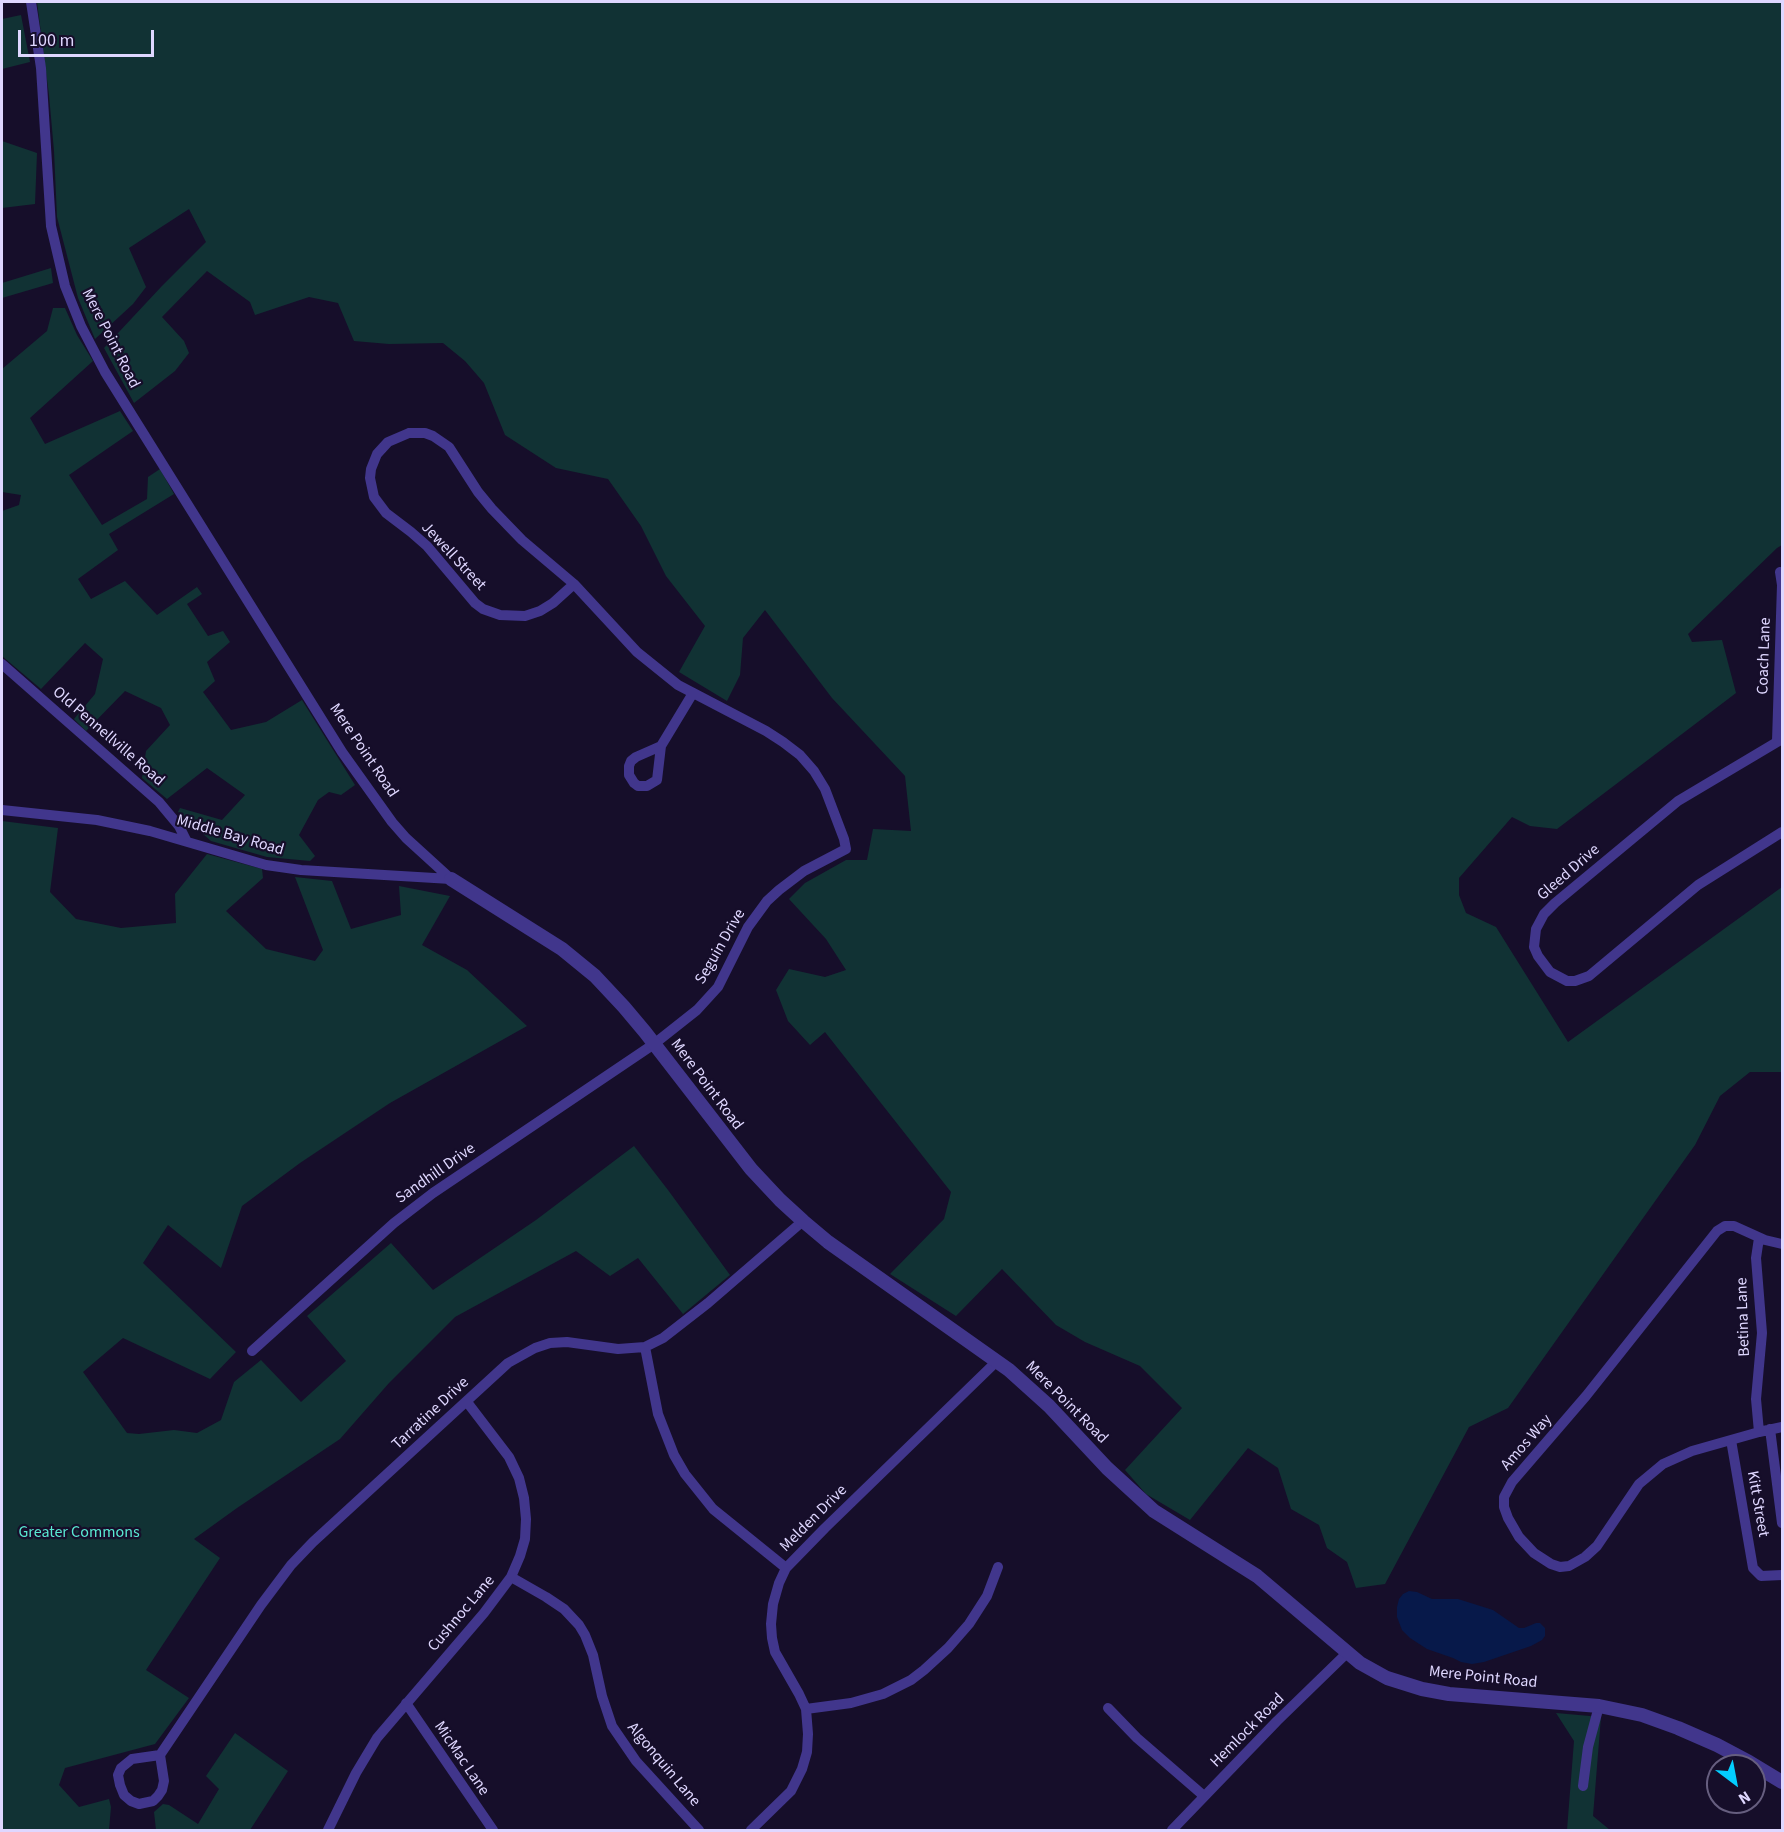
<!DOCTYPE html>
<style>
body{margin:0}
#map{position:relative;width:1784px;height:1832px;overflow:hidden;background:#160e2a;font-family:"Source Sans 3",sans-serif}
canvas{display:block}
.frame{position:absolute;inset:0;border:3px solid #dfd7ff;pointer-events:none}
.north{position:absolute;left:1706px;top:1754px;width:60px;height:60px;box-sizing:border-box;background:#160e2a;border:2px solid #665e7f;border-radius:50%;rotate:148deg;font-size:16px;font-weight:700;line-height:24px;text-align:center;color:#dfd7ff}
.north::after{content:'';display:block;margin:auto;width:21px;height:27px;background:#03ceff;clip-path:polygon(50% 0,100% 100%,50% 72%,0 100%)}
.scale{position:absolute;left:18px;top:30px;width:136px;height:27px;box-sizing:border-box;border:3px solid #dfd7ff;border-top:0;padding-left:8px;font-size:18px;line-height:21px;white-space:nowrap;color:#dfd7ff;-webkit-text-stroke:4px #160e2a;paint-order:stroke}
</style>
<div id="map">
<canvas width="1784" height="1832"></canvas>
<div class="frame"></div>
<div class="north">N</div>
<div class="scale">100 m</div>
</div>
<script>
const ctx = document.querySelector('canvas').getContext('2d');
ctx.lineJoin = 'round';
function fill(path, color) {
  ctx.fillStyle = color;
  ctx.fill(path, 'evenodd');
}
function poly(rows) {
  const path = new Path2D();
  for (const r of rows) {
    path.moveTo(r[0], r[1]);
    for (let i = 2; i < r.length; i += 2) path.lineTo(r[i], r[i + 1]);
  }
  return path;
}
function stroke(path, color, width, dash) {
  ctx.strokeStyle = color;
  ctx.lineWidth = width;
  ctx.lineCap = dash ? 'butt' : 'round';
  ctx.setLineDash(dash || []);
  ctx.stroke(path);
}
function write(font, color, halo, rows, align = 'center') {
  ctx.font = font + ' "Source Sans 3",sans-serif';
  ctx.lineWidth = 4.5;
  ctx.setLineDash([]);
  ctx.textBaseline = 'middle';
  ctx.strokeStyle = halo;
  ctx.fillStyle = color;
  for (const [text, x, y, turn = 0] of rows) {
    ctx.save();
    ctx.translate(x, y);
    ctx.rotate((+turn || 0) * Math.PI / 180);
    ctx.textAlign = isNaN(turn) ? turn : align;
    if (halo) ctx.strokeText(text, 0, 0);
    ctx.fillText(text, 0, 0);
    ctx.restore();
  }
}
const green = poly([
 [37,2,1782,2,1782,545,1777,548,1688,634,1692,642,1722,640,1736,693,1557,829,1530,826,1512,817,1459,878,1459,895,1466,913,1496,927,1568,1042,1782,887,1782,1072,1750,1072,1720,1096,1695,1145,1508,1408,1469,1427,1385,1584,1356,1588,1347,1562,1327,1548,1319,1525,1291,1509,1278,1468,1248,1448,1190,1520,1146,1494,1125,1470,1182,1408,1140,1366,1085,1342,1056,1325,1002,1269,956,1316,890,1274,944,1219,951,1192,825,1032,810,1045,788,1021,776,990,789,969,825,977,846,970,826,939,789,899,805,883,846,860,867,860,873,829,911,831,905,776,832,698,765,610,743,638,740,675,727,701,679,672,705,626,666,576,641,526,608,479,556,468,505,435,484,383,465,361,443,343,389,344,354,341,338,303,309,297,255,315,250,302,207,271,162,317,184,341,189,353,175,371,134,403,104,348,161,287,206,242,189,209,129,248,146,287,133,304,95,339,78,298,57,217,54,151,49,95],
 [21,15,30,62,2,69,2,19],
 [2,141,37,153,35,204,2,208],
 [51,268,53,283,2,298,2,283],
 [53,308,65,308,77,335,93,361,30,418,45,444,120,411,133,431,69,475,102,525,147,499,148,477,160,469,174,494,109,534,118,550,78,579,91,599,125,581,157,615,197,587,202,594,187,604,208,636,223,631,230,642,207,662,215,681,203,692,231,730,266,722,302,700,355,785,341,795,329,792,318,800,299,835,315,856,310,861,267,857,211,841,178,812,180,808,222,820,245,795,207,768,167,799,142,778,146,751,170,725,161,708,125,691,86,731,74,719,95,694,103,659,85,643,41,689,2,656,2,511,19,505,21,495,2,492,2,369,47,331],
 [2,821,58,828,50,892,76,919,121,928,176,923,175,894,207,854,262,869,263,878,226,911,266,949,315,961,323,950,295,877,332,881,351,929,401,915,399,886,450,896,422,945,467,970,527,1026,390,1103,300,1163,242,1206,221,1268,168,1225,143,1263,236,1352,210,1379,123,1338,83,1372,127,1433,139,1434,174,1430,197,1433,221,1420,234,1382,261,1360,301,1402,346,1361,307,1316,391,1243,433,1290,536,1220,634,1146,668,1190,730,1275,683,1314,638,1258,610,1276,576,1251,455,1317,389,1383,340,1439,237,1508,194,1539,220,1558,146,1670,189,1698,155,1744,65,1768,59,1785,79,1807,109,1799,111,1807,109,1830,2,1830],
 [1556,1713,1601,1717,1593,1816,1610,1830,1567,1830,1574,1741],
 [235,1733,288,1771,250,1830,156,1830,154,1812,163,1804,169,1805,198,1824,219,1789,206,1776]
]);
const water = poly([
 [1409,1591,1417,1592,1432,1599,1458,1599,1493,1610,1519,1628,1524,1628,1536,1623,1540,1623,1545,1628,1545,1636,1542,1640,1531,1646,1484,1662,1472,1664,1461,1662,1453,1658,1427,1649,1410,1638,1402,1630,1397,1617,1397,1607,1399,1599,1403,1594]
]);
const minor = poly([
 [31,2,41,68,51,226,65,286,81,326,105,372,342,752,392,822,406,838,451,879],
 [409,433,425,433,433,436,449,447,478,492,492,509,522,540,574,584,553,603,540,611,525,616,500,615,483,609,475,603,427,546,411,532,386,513,374,497,370,478,371,469,377,454,388,442,409,433],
 [2,664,159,802,179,826,186,840],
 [1782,739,1678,801,1555,903,1544,914,1536,929,1534,947,1538,956,1550,972,1567,981,1575,981,1589,976,1698,885,1782,832],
 [1777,741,1782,585,1780,572],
 [661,746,657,780,647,786,638,786,634,783,629,775,629,766,631,761,636,757,661,746],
 [661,746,693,693],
 [2,810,97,820,150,831,266,865,301,870,451,879],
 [1782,1244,1765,1240,1734,1226,1725,1226,1717,1231,1586,1396,1512,1482,1504,1497,1504,1507,1508,1518,1519,1537,1534,1553,1551,1564,1560,1567,1569,1566,1585,1557,1597,1546,1639,1484,1663,1464,1692,1451,1759,1432,1782,1427],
 [645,1347,658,1414,674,1455,685,1474,713,1509,786,1568],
 [252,1351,394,1223,433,1193,654,1044,697,1010,718,987,748,927,767,901,779,890,804,871,846,849,844,839,825,789,814,771,800,755,783,742,766,731,678,685,637,652,574,584],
 [1770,1429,1782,1523],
 [1759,1432,1756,1399,1762,1333,1756,1258,1759,1238],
 [1731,1440,1753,1568,1761,1576,1782,1575],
 [511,1577,546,1597,564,1609,579,1625,585,1635,593,1655,602,1696,612,1726,636,1761,699,1830],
 [406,1703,493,1830],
 [1108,1708,1137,1738,1204,1796],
 [806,1709,851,1703,883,1694,911,1680,924,1670,948,1648,969,1624,987,1596,998,1567],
 [160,1755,261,1605,291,1565,313,1542,508,1363,535,1348,550,1343,567,1342,618,1349,645,1347,663,1338,708,1303,803,1221],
 [160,1755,164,1781,162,1790,158,1796,153,1801,139,1804,131,1801,124,1795,120,1785,118,1775,121,1768,132,1759,160,1755],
 [1583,1786,1588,1747,1599,1706],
 [328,1830,356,1773,377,1738,484,1613,511,1577,520,1556,525,1539,526,1519,524,1498,519,1478,509,1457,467,1402],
 [751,1830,791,1791,802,1769,807,1752,808,1734,806,1709,799,1694,775,1652,772,1638,771,1624,773,1604,779,1583,786,1568,825,1528,996,1362],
 [1172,1830,1277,1721,1347,1653]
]);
const tertiary = poly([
 [451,879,562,949,595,976,624,1007,645,1032,751,1169,780,1200,803,1221,828,1242,1009,1370,1049,1406,1107,1468,1154,1511,1257,1576,1360,1663,1387,1678,1422,1689,1449,1694,1599,1706,1642,1715,1678,1728,1717,1745,1749,1762,1782,1782]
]);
const streetNames = [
 ["Mere Point Road",110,339,63],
 ["Jewell Street",453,557,47],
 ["Coach Lane",1765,656,-88],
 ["Old Pennellville Road",108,737,41],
 ["Mere Point Road",363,751,56],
 ["Middle Bay Road",230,836,16],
 ["Gleed Drive",1569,873,-41],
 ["Seguin Drive",721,947,-60],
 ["Mere Point Road",706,1085,53],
 ["Sandhill Drive",436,1174,-35],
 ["Betina Lane",1744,1317,-92],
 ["Mere Point Road",1066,1403,45],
 ["Tarratine Drive",431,1414,-43],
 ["Amos Way",1527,1443,-49],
 ["Kitt Street",1757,1504,80],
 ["Melden Drive",814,1519,-45],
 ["Cushnoc Lane",462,1614,-50],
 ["Mere Point Road",1483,1678,6],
 ["Hemlock Road",1248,1731,-45],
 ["MicMac Lane",461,1759,56],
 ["Algonquin Lane",663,1765,50]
];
const parkNames = [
 ["Greater Commons",79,1533]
];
fill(green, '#113234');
fill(water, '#07194a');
stroke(minor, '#41368c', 10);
stroke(tertiary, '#41368c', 14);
write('16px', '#dfd7ff', '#160e2a', streetNames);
write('16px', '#59e9d2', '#160e2a', parkNames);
</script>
